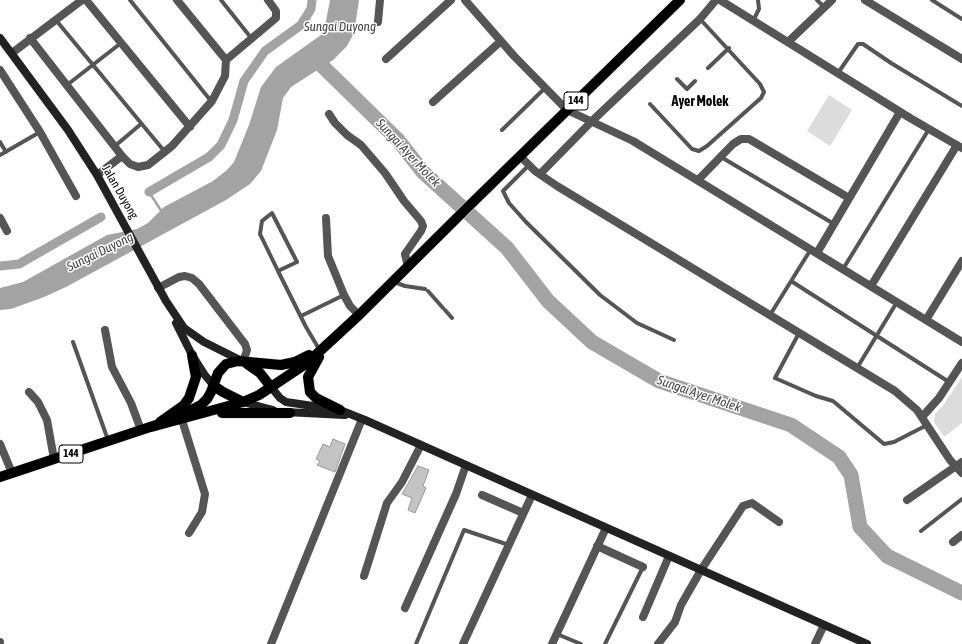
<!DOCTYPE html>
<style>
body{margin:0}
canvas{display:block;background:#fff}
</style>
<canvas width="962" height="644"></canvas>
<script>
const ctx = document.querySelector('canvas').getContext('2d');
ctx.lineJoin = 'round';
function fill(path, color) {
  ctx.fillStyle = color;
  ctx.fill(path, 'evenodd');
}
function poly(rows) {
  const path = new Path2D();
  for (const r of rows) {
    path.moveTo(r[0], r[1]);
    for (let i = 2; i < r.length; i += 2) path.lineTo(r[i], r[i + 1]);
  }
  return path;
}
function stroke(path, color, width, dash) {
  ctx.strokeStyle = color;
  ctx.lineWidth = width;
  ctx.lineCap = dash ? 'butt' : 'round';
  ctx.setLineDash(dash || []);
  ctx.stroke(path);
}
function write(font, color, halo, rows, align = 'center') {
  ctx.font = font + ' "Asap Condensed",sans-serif';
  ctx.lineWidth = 3;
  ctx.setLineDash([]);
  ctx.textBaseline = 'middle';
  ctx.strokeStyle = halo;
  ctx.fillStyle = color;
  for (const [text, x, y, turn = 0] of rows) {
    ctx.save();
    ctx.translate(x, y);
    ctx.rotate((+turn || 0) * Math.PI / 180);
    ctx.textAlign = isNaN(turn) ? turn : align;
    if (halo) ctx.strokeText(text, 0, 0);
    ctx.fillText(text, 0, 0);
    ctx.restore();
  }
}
const green = poly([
 [829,95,852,110,830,146,807,131],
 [962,377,962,423,944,437,934,422,935,414,944,404]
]);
const water = poly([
 [330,0,359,0,354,33,347,46,333,60,291,87,283,98,277,130,261,171,250,184,226,200,66,287,44,297,11,309,0,310,0,288,23,282,107,235,137,229,148,223,164,207,213,181,227,170,234,162,249,125,261,87,276,67,321,35,326,21]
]);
const stream = poly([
 [149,192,162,212]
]);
const canal = poly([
 [149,192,209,157,221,145,233,120,244,81,265,51,301,25,311,9,312,0],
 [0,266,19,264,101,217]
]);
const river = poly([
 [312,56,398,140,423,172,507,248,548,301,592,342,659,381,791,425,839,457,851,475,860,527,887,556,962,593]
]);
const building = poly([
 [333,439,345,444,335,472,317,465,320,461,316,459,323,444,330,447,333,439],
 [418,466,429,470,423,486,426,488,415,513,408,510,412,498,402,494,418,466]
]);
const service = poly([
 [130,0,211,101],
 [221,0,252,39],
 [817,0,824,7],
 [932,0,962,19],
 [55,19,165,152],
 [753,21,759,9,758,0],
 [708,68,729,48],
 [838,73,858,44,863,44,891,63,962,106],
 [677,79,687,89,695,81],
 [67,85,121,43],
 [650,104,692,149,699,151,707,146,761,98,764,92,760,84,700,19],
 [502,130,545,88],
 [0,142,6,152],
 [115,146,141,124],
 [0,155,40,132],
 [721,157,834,224],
 [529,165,503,191,509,203,526,222,600,295,637,323,674,340],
 [843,269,929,129],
 [278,271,260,234,262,221,272,213,297,262,278,271,306,327,319,349],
 [791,281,949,382],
 [394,282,405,286,425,289],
 [428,291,443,308],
 [445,310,452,318],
 [770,315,811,249],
 [301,316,344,295],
 [799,333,775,378,816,396,833,401,884,444,894,442,927,425],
 [73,342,108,440],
 [857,368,897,302],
 [921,531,962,499],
 [557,634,581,644],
 [416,644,464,530,509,545],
 [605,644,643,567]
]);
const minor = poly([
 [86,0,190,127],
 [177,0,226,60],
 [465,0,514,56,567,110,633,141,962,342],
 [720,0,910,118,962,148],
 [865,0,962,59],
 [378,22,380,0],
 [30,38,122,156],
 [788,42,832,0],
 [12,53,82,0],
 [386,59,451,0],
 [0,70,40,132,76,196],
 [433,102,501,41],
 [329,114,335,123,347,135,361,145,385,173,404,201,421,221,423,226,421,231,405,254,408,267],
 [520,156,535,171,557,186,895,391,917,410,950,460,962,473],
 [540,174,592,121,700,19,716,0],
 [97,175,122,156,130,164,138,167,148,165,172,146,212,101,225,76,226,60,276,18,276,11,268,0],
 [698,180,733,144,741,139,749,139,849,198],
 [0,218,7,231],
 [326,218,328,256,344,295,350,306,359,315],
 [817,253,900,112],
 [871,286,957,145],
 [158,288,179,277,185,276,192,278,199,284,245,344,247,350,243,362],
 [926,320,962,261],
 [105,330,112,367,131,403,141,430],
 [29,392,38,402,47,420,54,459],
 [922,417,939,398,962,363],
 [182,420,205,494,202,512,189,533],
 [0,444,12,473],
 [482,495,523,513],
 [907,500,962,462],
 [953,542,962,535],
 [597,546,643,567],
 [364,576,387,503,402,482,421,445],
 [405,608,456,494,466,465],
 [643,617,669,556],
 [0,642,0,644],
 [271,644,362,419],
 [463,644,532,495],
 [552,644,606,528],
 [658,644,675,622,681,605,701,570,743,506,752,503,779,522],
 [815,644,824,625]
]);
const secondary = poly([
 [0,38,68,130,97,175,166,301,184,328,204,342,242,361],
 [176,323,192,355,204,374,214,386],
 [271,387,280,398,286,402,340,410,365,420,867,644],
 [243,402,273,410],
 [285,412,345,415]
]);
const primary = poly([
 [319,357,308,377,310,392,316,398,340,410],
 [247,364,260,373,271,387],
 [214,386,223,392,243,402],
 [222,413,290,413],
 [184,414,201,405,207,399,211,392,218,373,226,364,238,361,281,365,295,362,309,355],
 [160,422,184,405,189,398,196,377,192,355],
 [151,427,243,402,259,395,307,363,359,315,473,202,680,0],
 [0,477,156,425]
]);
const shields = [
 [576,101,24],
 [71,454,24]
];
const shieldNames = [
 ["144",576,101],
 ["144",71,454]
];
const streetNames = [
 ["Jalan Duyong",120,192,60]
];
const waterNames = [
 ["Sungai Duyong",340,27],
 ["Sungai Ayer Molek",408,153,47],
 ["Sungai Duyong",100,252,-26],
 ["Sungai Ayer Molek",699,394,19]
];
const quarterNames = [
 ["Ayer Molek",700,102]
];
fill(green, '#dcdcdc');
fill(water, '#a3a3a3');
stroke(stream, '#a3a3a3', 2.5);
stroke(canal, '#a3a3a3', 9);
stroke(river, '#a3a3a3', 15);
fill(building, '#c4c4c4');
stroke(building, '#999', 1);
stroke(primary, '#dbdbdb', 11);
stroke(service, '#555', 4);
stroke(minor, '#555', 8);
stroke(secondary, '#222', 8);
stroke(primary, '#000', 10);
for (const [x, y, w] of shields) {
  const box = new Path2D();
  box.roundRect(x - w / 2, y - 9, w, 18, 3);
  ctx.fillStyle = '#fff';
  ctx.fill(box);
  stroke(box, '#000', 1);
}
write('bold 11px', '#000', null, shieldNames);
write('12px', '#000', '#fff', streetNames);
write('italic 13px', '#444', '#fff', waterNames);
write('bold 14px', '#000', '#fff', quarterNames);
</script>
